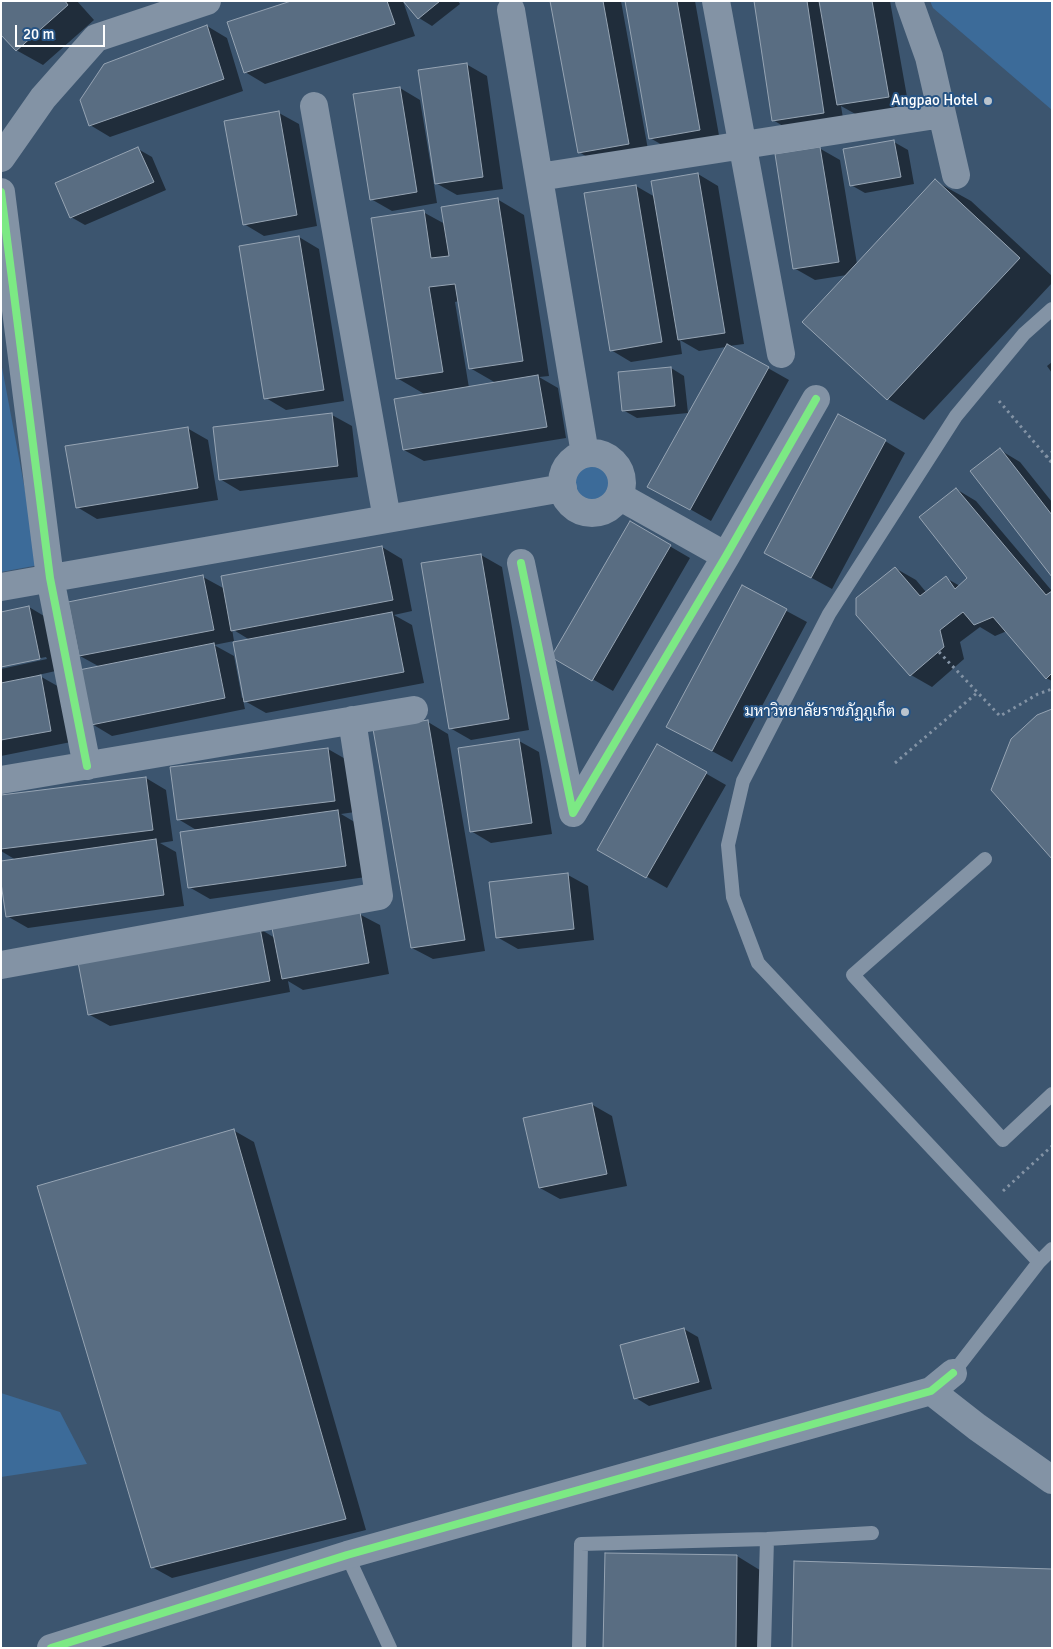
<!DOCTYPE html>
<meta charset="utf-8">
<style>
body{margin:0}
#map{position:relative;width:1053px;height:1649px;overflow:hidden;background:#3c556f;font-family:Signika,sans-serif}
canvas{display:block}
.frame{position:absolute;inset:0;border:2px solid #fff;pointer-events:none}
.scale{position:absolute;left:15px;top:25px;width:90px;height:22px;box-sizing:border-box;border:2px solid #fff;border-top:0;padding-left:6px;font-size:15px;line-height:18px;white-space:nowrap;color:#fff;-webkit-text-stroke:4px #275484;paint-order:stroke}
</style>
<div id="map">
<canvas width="1053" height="1649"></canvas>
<div class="frame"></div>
<div class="scale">20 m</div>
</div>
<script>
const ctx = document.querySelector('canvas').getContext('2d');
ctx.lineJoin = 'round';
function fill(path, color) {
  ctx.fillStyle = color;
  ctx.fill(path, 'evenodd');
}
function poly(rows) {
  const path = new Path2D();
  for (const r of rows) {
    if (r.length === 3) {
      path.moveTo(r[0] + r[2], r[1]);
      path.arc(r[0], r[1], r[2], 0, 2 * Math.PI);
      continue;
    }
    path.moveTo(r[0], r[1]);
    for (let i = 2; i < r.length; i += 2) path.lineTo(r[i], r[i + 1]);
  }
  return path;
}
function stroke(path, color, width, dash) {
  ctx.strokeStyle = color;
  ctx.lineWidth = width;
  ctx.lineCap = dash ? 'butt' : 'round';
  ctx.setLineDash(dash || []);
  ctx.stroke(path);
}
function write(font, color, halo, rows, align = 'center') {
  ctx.font = font + ' Signika,Sarabun,sans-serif';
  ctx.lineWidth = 4;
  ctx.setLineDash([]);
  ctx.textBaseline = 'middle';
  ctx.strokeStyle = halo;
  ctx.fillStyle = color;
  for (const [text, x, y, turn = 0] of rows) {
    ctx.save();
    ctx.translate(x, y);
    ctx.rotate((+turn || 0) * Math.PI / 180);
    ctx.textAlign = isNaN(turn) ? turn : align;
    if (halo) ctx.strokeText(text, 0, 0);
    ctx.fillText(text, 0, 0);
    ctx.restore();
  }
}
const green = poly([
 [930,1,1052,1,1052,110,933,8],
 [1,362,39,565,1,572],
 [592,484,24],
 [1,1393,60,1412,87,1464,1,1477]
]);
const shadow = poly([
 [1,1,77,1,94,20,43,65,16,50],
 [295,1,403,1,415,36,265,84,245,72],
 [405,1,458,1,460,4,432,26,419,18],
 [551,1,621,1,649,155,599,164,579,152],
 [626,1,695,1,720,141,671,150,650,138],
 [755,1,890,1,909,108,859,116,841,106,844,124,793,132,773,120],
 [207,26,227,38,243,91,110,137,90,125],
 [466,64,487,76,503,189,457,195,434,182,436,182],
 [400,88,420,100,437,203,392,211,371,199],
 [279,113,299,124,317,226,264,236,244,224],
 [894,142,908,150,914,184,865,193,851,185],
 [819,148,840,160,857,264,935,181,971,201,1052,276,1052,283,924,420,888,399,804,322,847,275,815,280,794,268],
 [138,149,152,157,166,190,85,225,71,217],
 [698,174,718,186,744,344,729,346,789,380,711,521,649,486,726,347,699,351,680,340,682,354,631,362,611,350,636,186,655,197],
 [497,199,524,215,549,376,539,377,558,388,566,438,424,461,404,450,426,395,397,378,423,212,445,224],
 [459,301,470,368,496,383,469,388,455,302],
 [299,237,319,249,344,401,286,410,266,398],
 [1052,362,1052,373,1047,366],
 [671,368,684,376,688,413,637,418,623,410],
 [332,415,352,426,358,477,240,491,220,479],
 [187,428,208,440,218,500,97,519,77,507],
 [885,441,905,453,832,589,786,564],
 [1000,450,1020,462,1052,502,1052,575],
 [956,489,976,501,1052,591,1052,681,1046,678,1007,631,995,636,980,627,960,642,964,659,932,687,911,675,857,614,895,568,916,580,926,592,946,578,960,586,969,578],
 [630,523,690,558,613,691,553,656],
 [382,547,402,559,412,611,394,615,412,625,424,683,266,713,243,700,245,709,112,736,92,724,100,667,80,656,203,577,225,589],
 [232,629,250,640,234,643,234,642,245,697,242,698,234,656,214,645,234,641],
 [481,555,502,567,529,730,471,740,450,728,423,564],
 [742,587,807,622,732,762,688,738],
 [29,607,49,619,60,670,38,675,61,688,71,742,1,756,1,669,47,659,46,657,1,666],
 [428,722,448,734,485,951,433,959,412,948],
 [519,741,539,752,552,834,491,843,471,831],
 [658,746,726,785,667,888,598,849],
 [328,749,349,761,355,812,341,814,358,824,366,877,210,899,189,887,198,831,178,819,172,768],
 [146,778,166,790,173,841,160,843,176,852,184,906,28,928,7,916,16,860,1,851,1,796],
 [568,875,588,886,594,940,518,949,497,937],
 [359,914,380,925,389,974,303,990,288,981,290,992,110,1026,90,1015,260,929,275,938],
 [591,1104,612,1116,627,1186,560,1199,540,1188],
 [233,1130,254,1142,366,1530,172,1578,152,1567],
 [684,1329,698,1337,712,1389,649,1406,636,1398],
 [737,1556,763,1572,762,1648,605,1648]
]);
const building = poly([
 [1,1,65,1,68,5,16,51,1,35,1,1],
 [291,1,387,1,395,24,244,73,227,22,291,1],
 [403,1,440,1,418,19,403,1],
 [550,1,603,1,629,144,578,153,550,1],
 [625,1,677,1,700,130,649,139,625,1],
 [754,1,807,1,824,113,772,121,754,1],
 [819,1,872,1,889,97,837,105,819,1],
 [207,25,224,79,89,126,80,100,104,64,207,25],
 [467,63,483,177,435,184,418,70,467,63],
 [400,87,417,192,370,200,353,94,400,87],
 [279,111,297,215,243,225,224,121,279,111],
 [894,140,901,177,850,186,843,149,894,140],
 [138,147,154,182,70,218,55,183,138,147],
 [820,147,839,262,793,269,775,154,820,147],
 [698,173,725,333,678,340,651,181,698,173],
 [935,179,1020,258,887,400,802,322,935,179],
 [636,185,662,342,610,351,584,193,636,185],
 [498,198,523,361,469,369,455,284,429,287,443,372,396,379,371,218,424,210,431,258,449,256,441,207,498,198],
 [299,236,324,390,264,399,239,246,299,236],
 [727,344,769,367,690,510,647,487,727,344],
 [671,367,675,406,622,411,618,372,671,367],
 [538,375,547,427,403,450,394,399,538,375],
 [332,413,338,466,219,480,213,427,332,413],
 [838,414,886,440,811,578,764,553,838,414],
 [188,427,198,488,76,508,65,446,188,427],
 [1000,448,1052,515,1052,577,970,471,1000,448],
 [956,488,1046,595,1052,591,1052,673,1046,679,993,617,974,625,963,612,940,630,944,647,910,676,856,615,856,598,895,567,920,596,946,576,955,589,967,578,919,517,956,488],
 [630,521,671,545,592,681,551,657,630,521],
 [382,546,393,600,231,631,221,576,382,546],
 [481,554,509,719,449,729,421,563,481,554],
 [203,575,214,630,79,656,68,602,203,575],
 [742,585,787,609,712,751,666,727,742,585],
 [29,606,40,659,1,667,1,612,29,606],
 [392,612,404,672,244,702,233,642,392,612],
 [214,643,225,698,91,725,79,670,214,643],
 [41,675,51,731,1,740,1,683,41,675],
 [1052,709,1052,859,991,790,1011,739,1037,715,1052,709],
 [428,720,465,940,411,948,373,729,428,720],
 [519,739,532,823,470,832,458,748,519,739],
 [657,744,707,772,646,878,597,850,657,744],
 [328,748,335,801,177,820,170,767,328,748],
 [146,777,153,830,1,849,1,795,146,777],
 [338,810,346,866,188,888,180,832,338,810],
 [156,839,164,895,6,917,1,883,1,861,156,839],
 [568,873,574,929,496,938,489,882,568,873],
 [360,912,369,963,282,979,272,928,360,912],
 [260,928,270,981,88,1015,78,962,260,928],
 [592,1103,607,1174,539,1188,523,1118,592,1103],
 [234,1129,346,1519,151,1568,37,1186,234,1129],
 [684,1328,699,1382,634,1399,620,1345,684,1328],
 [605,1553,737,1555,736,1648,603,1648,605,1553],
 [794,1561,1052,1569,1052,1648,792,1648,794,1561]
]);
const path = poly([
 [999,401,1052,463],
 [1046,457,1052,452],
 [939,652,1000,716,1038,694,1052,689],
 [895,763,978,692],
 [1003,1191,1052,1146]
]);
const service = poly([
 [985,859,853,975,1003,1140,1052,1094],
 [1039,1262,758,963,733,897,728,845,743,781,829,614,956,416,1024,334,1052,309],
 [953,1373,1039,1262,1052,1249],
 [347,1555,390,1648],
 [579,1648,581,1544,767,1539,872,1533],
 [764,1648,767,1539]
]);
const minor = poly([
 [716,1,781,354],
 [909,1,929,57,956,175],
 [511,10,585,454],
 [314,106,387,519],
 [1,158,43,98,96,38,207,1],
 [539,177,942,114],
 [1,192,50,578,87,766],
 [592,483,30],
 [619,496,726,556],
 [521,563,573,813,726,556,816,399],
 [1,587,563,488],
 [1,780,414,710],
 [1,965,379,896,352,720],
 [931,1391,977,1427,1052,1480],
 [51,1648,347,1555,931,1391,953,1373]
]);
const cycleway = poly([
 [1,192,50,578,87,766],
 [521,563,573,813,726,556,816,399],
 [51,1648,347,1555,931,1391,953,1373]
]);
const markers = [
 [988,101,5,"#bbc4cd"],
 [905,712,5,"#bbc4cd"]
];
const poiNames = [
 ["Angpao Hotel",978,101],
 ["มหาวิทยาลัยราชภัฏภูเก็ต",895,712]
];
fill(green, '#3c6b99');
fill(shadow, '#0007');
fill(building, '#596d82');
stroke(building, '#96a4b3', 1);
stroke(path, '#8393a5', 3, [2.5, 4]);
stroke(service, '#8393a5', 14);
stroke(minor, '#8393a5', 28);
stroke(cycleway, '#7ce984', 8);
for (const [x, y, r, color] of markers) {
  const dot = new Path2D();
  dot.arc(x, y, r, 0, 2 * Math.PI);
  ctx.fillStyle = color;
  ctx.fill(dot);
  stroke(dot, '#275484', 2);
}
write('15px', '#fff', '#275484', poiNames, 'right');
</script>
